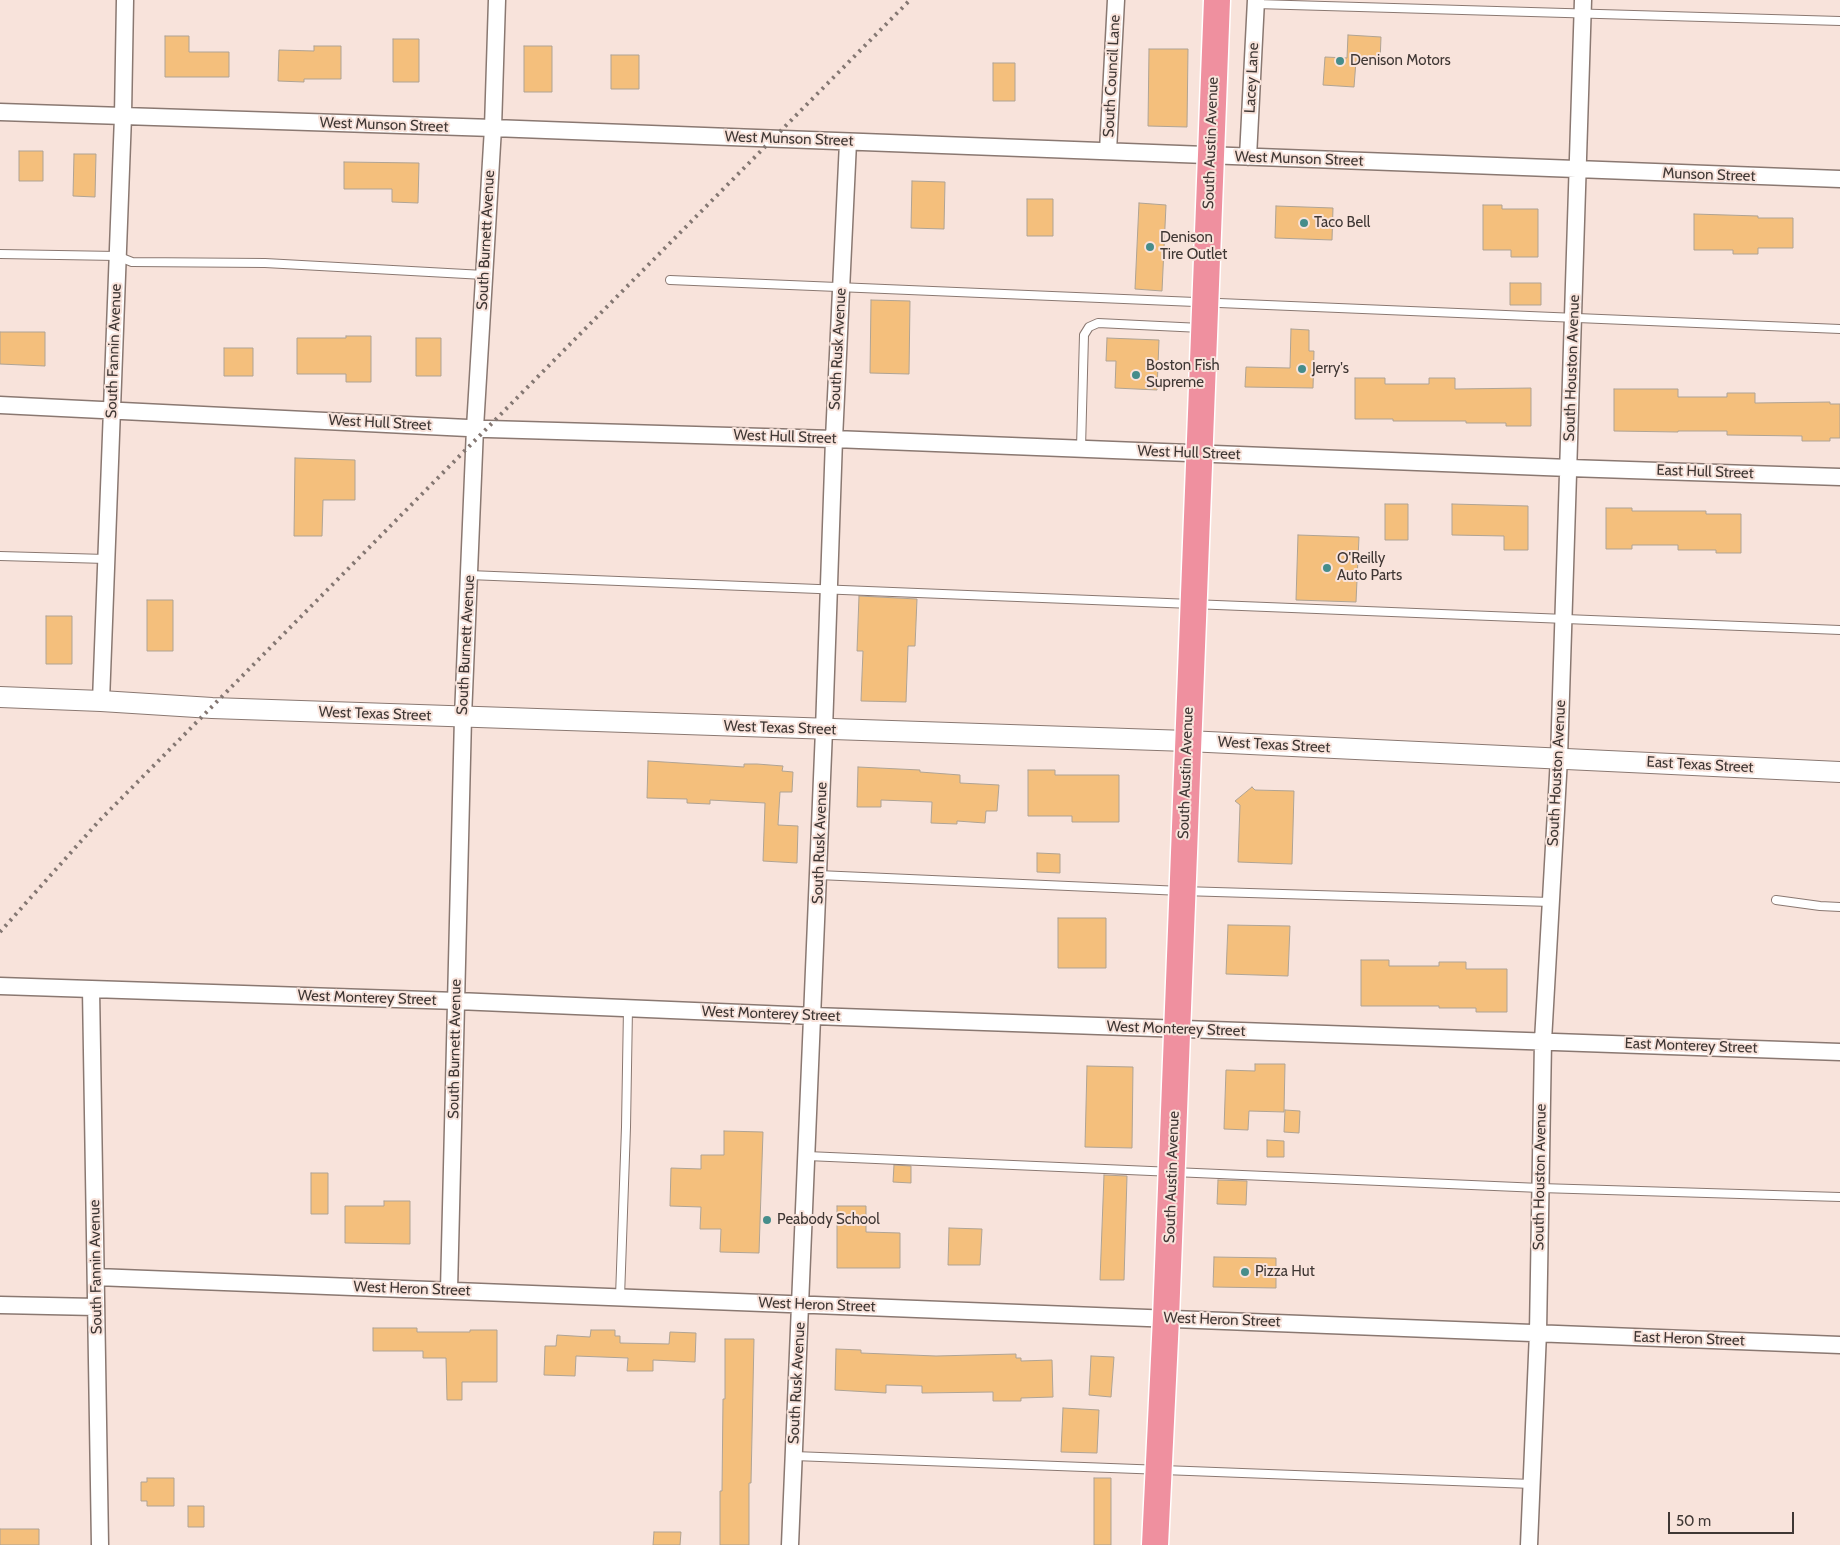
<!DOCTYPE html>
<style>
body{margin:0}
#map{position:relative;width:1840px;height:1545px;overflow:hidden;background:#f8e3db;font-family:Cabin,sans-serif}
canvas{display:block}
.scale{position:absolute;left:1668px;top:1512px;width:126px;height:22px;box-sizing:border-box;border:2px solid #3f3734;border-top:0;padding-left:6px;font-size:15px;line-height:18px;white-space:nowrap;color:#3f3734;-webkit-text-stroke:4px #f8e3db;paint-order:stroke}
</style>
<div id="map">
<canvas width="1840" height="1545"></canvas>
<div class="scale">50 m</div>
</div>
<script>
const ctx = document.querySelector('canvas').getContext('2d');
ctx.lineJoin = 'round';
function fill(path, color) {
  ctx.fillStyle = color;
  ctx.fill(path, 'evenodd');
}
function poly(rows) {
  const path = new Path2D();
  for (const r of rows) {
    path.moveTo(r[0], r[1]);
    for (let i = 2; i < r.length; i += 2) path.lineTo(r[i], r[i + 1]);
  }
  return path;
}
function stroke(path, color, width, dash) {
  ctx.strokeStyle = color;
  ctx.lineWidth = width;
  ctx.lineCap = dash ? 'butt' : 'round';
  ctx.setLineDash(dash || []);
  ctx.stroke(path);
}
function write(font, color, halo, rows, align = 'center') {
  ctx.font = font + ' Cabin,sans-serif';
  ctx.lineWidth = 4;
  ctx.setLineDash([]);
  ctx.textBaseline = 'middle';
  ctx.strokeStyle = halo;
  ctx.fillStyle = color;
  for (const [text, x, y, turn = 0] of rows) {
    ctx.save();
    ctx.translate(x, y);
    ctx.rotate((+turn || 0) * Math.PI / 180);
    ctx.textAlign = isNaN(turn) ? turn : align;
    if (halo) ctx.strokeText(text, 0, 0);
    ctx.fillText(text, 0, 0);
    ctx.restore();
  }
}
const building = poly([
 [1348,35,1381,37,1380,62,1356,61,1354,87,1323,85,1325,57,1347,58,1348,35],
 [165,36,189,36,189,52,229,52,229,77,165,77,165,36],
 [393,39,419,39,419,82,393,82,393,39],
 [314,46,341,46,341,79,304,79,304,82,278,81,279,50,314,51,314,46],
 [524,46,552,46,552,92,524,92,524,46],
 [1149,49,1188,49,1187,127,1148,126,1149,49],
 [611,55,639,55,639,89,611,89,611,55],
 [993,63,1015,63,1015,101,993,101,993,63],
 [19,151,43,151,43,181,19,181,19,151],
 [74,154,96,154,95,197,73,196,74,154],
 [344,162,419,163,418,203,392,202,392,189,344,189,344,162],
 [912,181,945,182,944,229,911,228,912,181],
 [1027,199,1053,199,1053,236,1027,236,1027,199],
 [1139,203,1166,205,1162,291,1135,289,1139,203],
 [1483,205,1502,205,1502,209,1538,209,1538,257,1511,257,1511,250,1483,250,1483,205],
 [1276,206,1333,208,1332,240,1275,238,1276,206],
 [1694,214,1758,216,1758,218,1793,218,1793,248,1758,248,1758,254,1733,254,1733,250,1694,250,1694,214],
 [1510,283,1541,283,1541,305,1510,305,1510,283],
 [871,300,910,301,909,374,870,373,871,300],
 [1291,329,1309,330,1309,351,1314,351,1313,388,1245,387,1246,367,1290,368,1291,329],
 [0,332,45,332,45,366,0,364,0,332],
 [346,336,371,336,371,382,346,382,346,374,297,374,297,338,346,338,346,336],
 [416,338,441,338,441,376,416,376,416,338],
 [1107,338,1159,340,1157,390,1115,388,1116,361,1106,361,1107,338],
 [224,348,253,348,253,376,224,376,224,348],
 [1355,378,1385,378,1385,384,1429,384,1429,378,1455,378,1455,389,1531,388,1531,426,1506,426,1506,423,1466,423,1466,421,1393,421,1393,419,1355,419,1355,378],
 [1614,389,1678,389,1678,397,1727,397,1727,393,1755,393,1755,403,1830,402,1830,404,1840,404,1840,438,1830,438,1830,441,1802,441,1802,436,1727,435,1727,431,1678,431,1678,432,1614,431,1614,389],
 [295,458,355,460,355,500,323,500,322,536,294,536,295,458],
 [1385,504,1408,504,1408,540,1385,540,1385,504],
 [1452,504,1528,506,1528,550,1504,550,1504,536,1452,535,1452,504],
 [1606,508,1632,508,1632,511,1706,511,1706,514,1741,514,1741,553,1716,553,1716,550,1678,550,1678,545,1632,545,1632,549,1606,549,1606,508],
 [1298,535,1359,537,1356,602,1296,600,1298,535],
 [859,596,917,599,915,646,908,646,906,702,861,701,863,651,857,651,859,596],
 [147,600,173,600,173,651,147,651,147,600],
 [46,616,72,616,72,664,46,664,46,616],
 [648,761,744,767,744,764,757,764,783,766,782,771,793,772,792,792,780,792,778,825,798,826,797,863,763,861,765,803,710,800,710,804,687,803,687,799,647,798,648,761],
 [858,767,920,770,920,772,960,775,960,783,999,785,997,811,986,811,985,823,957,821,957,824,931,823,932,802,881,800,881,807,857,807,858,767],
 [1028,770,1055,770,1055,775,1119,775,1119,822,1072,822,1072,816,1028,816,1028,770],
 [1252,787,1255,790,1294,791,1292,864,1238,862,1240,805,1235,801,1252,787],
 [1037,853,1060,854,1060,873,1037,872,1037,853],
 [1058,918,1106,918,1106,968,1058,968,1058,918],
 [1228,925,1290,926,1288,976,1226,974,1228,925],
 [1361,960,1389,960,1389,966,1439,966,1439,962,1466,962,1466,969,1507,969,1507,1012,1476,1012,1476,1008,1439,1008,1439,1006,1361,1006,1361,960],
 [1255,1064,1285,1064,1284,1112,1249,1111,1248,1130,1224,1129,1226,1070,1255,1071,1255,1064],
 [1087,1066,1133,1067,1132,1148,1085,1147,1087,1066],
 [1285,1110,1300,1111,1299,1133,1284,1132,1285,1110],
 [724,1131,763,1132,759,1253,720,1252,721,1229,700,1229,701,1207,670,1206,671,1168,701,1169,701,1155,724,1155,724,1131],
 [1267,1140,1284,1141,1284,1157,1267,1157,1267,1140],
 [894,1165,911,1166,911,1183,893,1182,894,1165],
 [311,1173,328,1173,328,1214,311,1214,311,1173],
 [1104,1175,1127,1176,1124,1280,1100,1280,1104,1175],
 [1218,1180,1247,1181,1246,1205,1217,1204,1218,1180],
 [384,1201,410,1201,410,1244,345,1243,345,1206,384,1206,384,1201],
 [837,1206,866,1206,866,1232,900,1233,900,1268,837,1268,837,1206],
 [949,1228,982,1229,980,1265,948,1265,949,1228],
 [1214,1257,1276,1258,1276,1288,1213,1287,1214,1257],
 [373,1328,417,1328,417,1332,470,1332,470,1330,497,1330,497,1382,462,1382,462,1400,447,1400,446,1358,423,1358,423,1351,373,1351,373,1328],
 [591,1330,615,1330,615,1336,620,1336,620,1343,669,1344,670,1332,696,1333,695,1362,653,1360,653,1371,627,1371,628,1358,576,1356,575,1376,544,1375,545,1346,556,1346,557,1335,590,1337,591,1330],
 [725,1339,754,1339,751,1483,749,1483,749,1545,720,1545,720,1491,722,1491,723,1399,725,1399,725,1339],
 [836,1349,861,1350,861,1353,936,1356,1016,1354,1016,1358,1021,1358,1021,1361,1052,1360,1053,1397,1021,1398,1021,1401,993,1401,993,1392,922,1393,922,1386,886,1385,886,1393,835,1390,836,1349],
 [1091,1356,1114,1357,1111,1397,1089,1395,1091,1356],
 [1063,1408,1099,1410,1097,1453,1061,1452,1063,1408],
 [147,1478,174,1478,174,1506,147,1506,147,1501,141,1501,141,1482,147,1482,147,1478],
 [1094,1478,1111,1478,1111,1545,1094,1545,1094,1478],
 [188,1506,204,1506,204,1527,188,1527,188,1506],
 [0,1529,39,1529,39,1545,0,1545,0,1529],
 [654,1532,681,1532,680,1545,653,1545,654,1532]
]);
const service = poly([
 [1256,4,1840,21],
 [0,254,117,256,132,262,265,263,484,275],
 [670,280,1840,329],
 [1081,448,1084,335,1089,327,1098,323,1201,328],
 [0,556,106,559],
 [469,575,1840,630],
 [818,875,1182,891,1551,902],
 [1776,900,1820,906,1840,907],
 [807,1156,1540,1188,1840,1197],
 [620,1297,626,1127,628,1008],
 [794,1456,1532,1484]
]);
const minor = poly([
 [0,112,493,128,1840,179],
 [1108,151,1116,0],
 [1248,157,1256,0],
 [0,405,488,429,834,439,1569,468,1840,477],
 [101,701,123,116,125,0],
 [0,986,457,1001,813,1016,1840,1052],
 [91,989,100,1545],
 [96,1277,1840,1345],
 [449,1290,463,717,475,428,493,128,497,0],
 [0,1305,96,1307],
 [790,1545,824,730,834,439,848,142],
 [1529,1545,1538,1332,1543,1041,1559,758,1583,0]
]);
const tertiary = poly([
 [0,697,101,701,212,708,1187,741,1840,772]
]);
const trunk = poly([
 [1155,1545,1166,1318,1217,0]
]);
const rail = poly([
 [0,932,99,821,910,0]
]);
const markers = [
 [1340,61,5,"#468d8b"],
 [1304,223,5,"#468d8b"],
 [1150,247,5,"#468d8b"],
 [1302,369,5,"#468d8b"],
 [1136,375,5,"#468d8b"],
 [1327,568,5,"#468d8b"],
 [767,1220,5,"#468d8b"],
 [1245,1272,5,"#468d8b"]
];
const poiNames = [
 ["Denison Motors",1350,61],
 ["Taco Bell",1314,223],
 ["Denison",1160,238],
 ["Tire Outlet",1160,255],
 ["Boston Fish",1146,366],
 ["Supreme",1146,383],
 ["Jerry's",1312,369],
 ["O'Reilly",1337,559],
 ["Auto Parts",1337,576],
 ["Peabody School",777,1220],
 ["Pizza Hut",1255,1272]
];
const streetNames = [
 ["South Council Lane",1112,76,-87],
 ["Lacey Lane",1252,78,-87],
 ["West Munson Street",384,125,2],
 ["West Munson Street",789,139,2],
 ["South Austin Avenue",1211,143,-88],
 ["West Munson Street",1299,159,2],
 ["Munson Street",1709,175,2],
 ["South Burnett Avenue",486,240,-87],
 ["South Rusk Avenue",838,349,-87],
 ["South Fannin Avenue",114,351,-88],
 ["South Houston Avenue",1572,368,-88],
 ["West Hull Street",380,423,3],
 ["West Hull Street",785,437,2],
 ["West Hull Street",1189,453,2],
 ["East Hull Street",1705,472,2],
 ["South Burnett Avenue",466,645,-87],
 ["West Texas Street",375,714,2],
 ["West Texas Street",780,728,2],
 ["West Texas Street",1274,745,3],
 ["East Texas Street",1700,765,3],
 ["South Austin Avenue",1186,773,-88],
 ["South Houston Avenue",1557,773,-87],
 ["South Rusk Avenue",820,843,-88],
 ["West Monterey Street",367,998,2],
 ["West Monterey Street",771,1014,2],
 ["West Monterey Street",1176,1029,2],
 ["East Monterey Street",1691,1046,2],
 ["South Burnett Avenue",455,1049,-89],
 ["South Austin Avenue",1172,1177,-88],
 ["South Houston Avenue",1540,1177,-89],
 ["South Fannin Avenue",96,1267,-91],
 ["West Heron Street",412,1289,2],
 ["West Heron Street",817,1305,2],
 ["West Heron Street",1222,1320,2],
 ["East Heron Street",1689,1339,2],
 ["South Rusk Avenue",797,1383,-87]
];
fill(building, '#f4bf7c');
stroke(building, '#afa394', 1);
stroke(service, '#8a7871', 10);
stroke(minor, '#8a7871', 19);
stroke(tertiary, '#8a7871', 22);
stroke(trunk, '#fff', 29);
stroke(service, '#fff', 8);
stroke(minor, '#fff', 16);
stroke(tertiary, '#fff', 20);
stroke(trunk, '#ef909f', 26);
stroke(rail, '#847772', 4, [2.5, 5]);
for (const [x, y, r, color] of markers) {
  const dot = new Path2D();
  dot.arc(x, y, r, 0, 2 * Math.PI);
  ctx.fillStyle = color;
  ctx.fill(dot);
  stroke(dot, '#f8e3db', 2);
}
write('15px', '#3f3734', '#f8e3db', poiNames, 'left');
write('15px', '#3f3734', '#f8e3db', streetNames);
</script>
